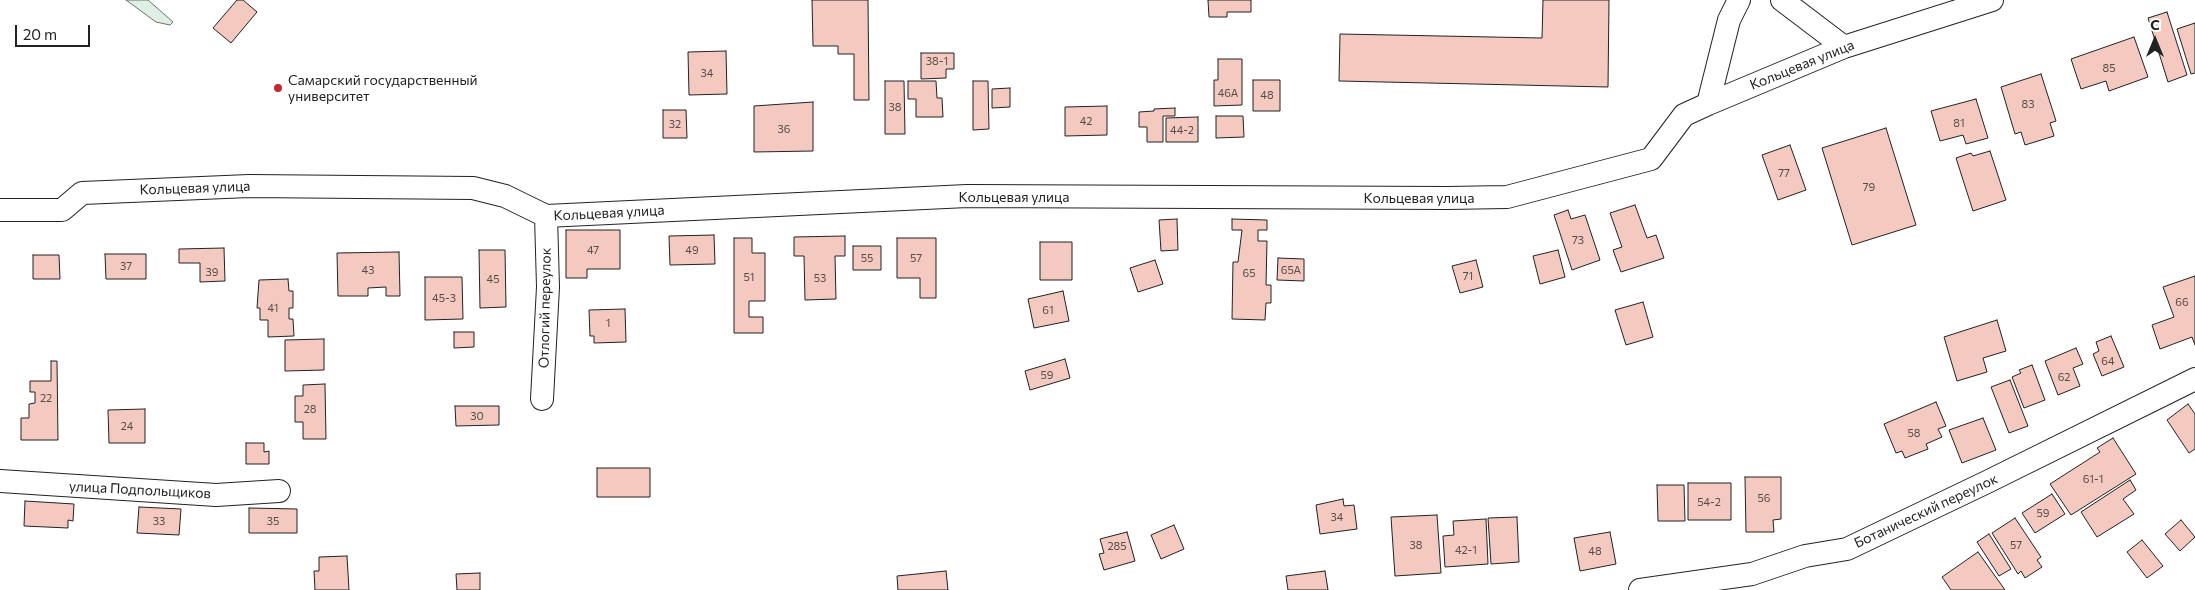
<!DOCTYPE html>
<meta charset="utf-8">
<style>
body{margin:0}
#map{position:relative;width:2195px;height:590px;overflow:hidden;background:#fff;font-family:Commissioner,sans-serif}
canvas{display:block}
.north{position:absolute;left:2130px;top:15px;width:50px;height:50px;-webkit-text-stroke:4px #fff;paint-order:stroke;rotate:0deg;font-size:14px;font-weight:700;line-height:20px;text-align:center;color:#222}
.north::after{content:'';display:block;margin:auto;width:18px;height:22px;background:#222;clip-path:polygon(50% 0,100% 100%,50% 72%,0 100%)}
.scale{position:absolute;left:15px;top:25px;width:75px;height:22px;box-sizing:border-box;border:2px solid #222;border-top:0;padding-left:6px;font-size:15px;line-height:18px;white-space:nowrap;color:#222;-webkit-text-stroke:4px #fff;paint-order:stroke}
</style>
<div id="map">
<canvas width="2195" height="590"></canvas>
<div class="north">С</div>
<div class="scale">20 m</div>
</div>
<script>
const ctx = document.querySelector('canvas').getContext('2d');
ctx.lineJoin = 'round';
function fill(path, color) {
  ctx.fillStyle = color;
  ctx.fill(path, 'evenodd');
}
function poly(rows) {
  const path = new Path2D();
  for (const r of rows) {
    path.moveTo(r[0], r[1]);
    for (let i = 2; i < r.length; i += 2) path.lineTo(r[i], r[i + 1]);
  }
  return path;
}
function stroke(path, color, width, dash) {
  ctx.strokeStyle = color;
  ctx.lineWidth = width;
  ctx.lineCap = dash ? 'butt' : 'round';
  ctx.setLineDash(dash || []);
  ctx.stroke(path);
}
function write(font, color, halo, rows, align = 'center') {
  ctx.font = font + ' Commissioner,sans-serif';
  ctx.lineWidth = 4;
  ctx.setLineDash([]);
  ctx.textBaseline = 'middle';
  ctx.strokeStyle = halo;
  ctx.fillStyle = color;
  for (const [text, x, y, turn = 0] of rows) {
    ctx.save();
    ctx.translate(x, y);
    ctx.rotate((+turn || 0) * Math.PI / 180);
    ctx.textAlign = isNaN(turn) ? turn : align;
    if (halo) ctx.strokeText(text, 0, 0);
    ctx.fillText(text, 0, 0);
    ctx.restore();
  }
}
const green = poly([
 [126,0,148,0,173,22,170,25,156,22,126,0]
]);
const building = poly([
 [237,0,243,0,257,12,231,43,213,28,237,0],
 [812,0,868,0,869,100,854,100,854,54,838,54,838,46,813,46,812,0],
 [1208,0,1251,0,1251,12,1227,12,1227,17,1209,17,1208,0],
 [1543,0,1609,0,1608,87,1339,81,1340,34,1542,38,1543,0],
 [2167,12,2187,75,2168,82,2148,18,2167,12],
 [2195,23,2195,73,2191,74,2177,29,2195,23],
 [2134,37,2148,77,2109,91,2106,81,2081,89,2071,59,2134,37],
 [726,51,727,94,689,95,688,52,726,51],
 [921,53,954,53,954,69,946,69,946,78,921,79,921,53],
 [1218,59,1242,59,1242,105,1214,106,1214,80,1218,80,1218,59],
 [2041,74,2056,121,2050,123,2054,136,2025,145,2021,132,2015,134,2001,87,2041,74],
 [1253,80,1280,80,1280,111,1253,111,1253,80],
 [885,81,904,81,905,134,885,134,885,81],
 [908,81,936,81,937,98,942,98,943,117,916,117,916,99,908,99,908,81],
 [973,81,988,81,989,129,973,130,973,81],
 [1010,88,1010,107,992,108,992,89,1010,88],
 [1976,99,1988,138,1966,144,1963,135,1940,141,1931,111,1976,99],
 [813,102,813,151,754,152,754,106,813,102],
 [1107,106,1107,135,1065,136,1065,107,1107,106],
 [1175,108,1175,116,1163,116,1163,142,1147,142,1147,127,1139,127,1139,112,1154,111,1154,109,1175,108],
 [663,110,686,110,687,138,663,138,663,110],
 [1216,116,1243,116,1244,137,1216,138,1216,116],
 [1198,117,1198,142,1166,142,1166,118,1198,117],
 [1886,128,1916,225,1852,245,1822,148,1886,128],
 [1790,145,1806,190,1778,200,1762,155,1790,145],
 [1990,151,2006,200,1973,211,1956,158,1971,153,1973,156,1990,151],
 [1635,205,1647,238,1656,235,1664,258,1621,272,1613,250,1622,247,1610,213,1635,205],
 [1568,210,1571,219,1585,215,1600,260,1572,270,1554,215,1568,210],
 [1177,219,1178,250,1161,251,1159,220,1177,219],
 [1232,219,1267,220,1267,230,1258,230,1258,241,1267,241,1266,285,1271,285,1271,303,1266,303,1265,320,1232,319,1233,262,1238,262,1242,230,1232,230,1232,219],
 [566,230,620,230,620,269,587,269,587,278,566,278,566,230],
 [714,235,715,264,670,265,669,236,714,235],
 [845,236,845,256,835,256,836,299,805,300,804,256,794,256,794,237,845,236],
 [734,238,752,238,752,253,765,253,765,301,749,301,749,317,763,317,763,333,734,333,734,238],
 [897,238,936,238,936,298,920,298,920,278,897,278,897,238],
 [1040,242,1072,242,1072,280,1040,280,1040,242],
 [853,246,881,246,881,270,853,270,853,246],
 [224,248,225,281,200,282,200,263,179,263,179,249,224,248],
 [479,250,505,250,506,307,480,308,479,250],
 [1558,250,1565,277,1540,284,1533,256,1558,250],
 [399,252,400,296,386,296,386,287,368,288,368,296,338,296,337,253,399,252],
 [105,254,146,254,146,279,106,279,105,254],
 [33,255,59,255,60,279,33,279,33,255],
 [1278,258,1304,259,1304,281,1277,280,1278,258],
 [1155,260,1163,284,1138,292,1130,268,1155,260],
 [1476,260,1483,287,1460,293,1452,266,1476,260],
 [2195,276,2195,345,2192,337,2160,349,2152,325,2174,317,2163,287,2195,276],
 [425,277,462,277,463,319,425,320,425,277],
 [288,279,289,291,293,291,293,308,289,308,289,319,293,319,294,336,268,337,268,320,260,320,260,308,257,308,259,280,288,279],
 [1063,291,1069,321,1034,328,1028,299,1063,291],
 [1643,302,1653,337,1626,345,1615,310,1643,302],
 [625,309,626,342,594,343,594,336,590,336,589,310,625,309],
 [1997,320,2006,351,1983,358,1987,372,1957,381,1944,337,1997,320],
 [454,332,474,332,474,347,454,348,454,332],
 [2111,336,2124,367,2102,376,2093,354,2099,351,2096,342,2111,336],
 [324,339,324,370,285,371,285,340,324,339],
 [2076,348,2083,364,2073,368,2080,386,2058,395,2045,361,2076,348],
 [1065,359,1070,378,1030,390,1025,371,1065,359],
 [51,361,57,361,58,440,21,440,21,418,29,418,29,404,35,403,35,392,30,392,30,381,51,381,51,361],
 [2032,365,2045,400,2024,408,2012,377,2021,373,2019,370,2032,365],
 [2010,380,2028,426,2009,433,1991,387,2010,380],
 [325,384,326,439,303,439,303,422,295,422,295,396,303,396,303,385,325,384],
 [1936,402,1946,426,1938,429,1942,437,1926,444,1928,449,1905,458,1902,451,1896,453,1884,424,1936,402],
 [2188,404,2195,414,2195,449,2189,453,2167,420,2188,404],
 [455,406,499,406,499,425,456,426,455,406],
 [145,409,145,443,109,443,108,410,145,409],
 [1983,418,1996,450,1962,463,1949,430,1983,418],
 [2113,438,2136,474,2071,515,2050,484,2100,452,2097,448,2113,438],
 [246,443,264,443,264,452,269,451,269,464,246,464,246,443],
 [597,468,650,468,650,497,597,497,597,468],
 [1745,477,1781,477,1781,519,1773,520,1774,532,1746,532,1745,477],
 [2130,480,2136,490,2123,499,2134,514,2097,537,2081,512,2130,480],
 [1688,483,1731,483,1731,520,1688,520,1688,483],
 [1657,485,1684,485,1685,521,1658,521,1657,485],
 [2052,494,2065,514,2035,533,2022,513,2052,494],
 [1343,499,1344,506,1354,505,1357,529,1320,534,1316,505,1343,499],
 [25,501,74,504,73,521,68,520,68,528,24,526,25,501],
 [139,507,181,509,179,535,137,533,139,507],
 [249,508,297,509,297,533,249,533,249,508],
 [1437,515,1441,573,1395,576,1391,517,1437,515],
 [1517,517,1519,562,1491,564,1488,518,1517,517],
 [2015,518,2041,557,2037,560,2042,567,2025,578,2021,571,2018,574,1992,533,2015,518],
 [1486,519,1488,564,1445,567,1443,536,1454,535,1453,521,1486,519],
 [2181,520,2195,537,2180,551,2165,534,2181,520],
 [1174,525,1184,549,1161,559,1151,535,1174,525],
 [1127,532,1135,561,1104,570,1099,554,1104,553,1100,539,1127,532],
 [1610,532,1616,564,1580,571,1574,538,1610,532],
 [1989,534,2011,569,1999,576,1977,542,1989,534],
 [2142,540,2163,566,2147,578,2127,552,2142,540],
 [1978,552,2005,590,1951,590,1942,577,1978,552],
 [347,556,349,590,315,590,314,571,319,571,319,557,347,556],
 [946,571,948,590,898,590,897,576,946,571],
 [1325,571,1328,590,1288,590,1286,576,1325,571],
 [480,573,480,590,457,590,456,574,480,573]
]);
const street = poly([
 [1782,0,1844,47],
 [1708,104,1729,20,1739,0],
 [0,210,62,210,82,193,249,186,473,188,505,196,546,216,967,196,1447,198,1507,197,1651,159,1684,115,1708,104,1844,47,1992,0],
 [542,399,548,287,546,216],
 [0,481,216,495,279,491],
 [1640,590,1752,574,1805,556,1847,549,1987,482,2195,379]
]);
const markers = [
 [278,88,5,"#c62828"]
];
const numberNames = [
 ["38-1",937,61],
 ["85",2109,68],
 ["34",707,73],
 ["46А",1228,93],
 ["48",1267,95],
 ["83",2028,104],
 ["38",895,107],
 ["42",1086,121],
 ["81",1959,123],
 ["32",675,124],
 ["36",784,129],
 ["44-2",1182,130],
 ["77",1784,173],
 ["79",1869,187],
 ["73",1578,240],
 ["47",593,250],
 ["49",692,250],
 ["55",867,258],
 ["57",916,258],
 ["37",126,266],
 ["43",368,270],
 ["65А",1291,270],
 ["39",212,272],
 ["65",1249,273],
 ["71",1468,276],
 ["51",749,277],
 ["53",820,278],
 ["45",493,279],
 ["45-3",444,298],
 ["66",2182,302],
 ["41",273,308],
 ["61",1048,310],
 ["1",608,323],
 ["64",2108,361],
 ["59",1047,375],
 ["62",2064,377],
 ["22",46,398],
 ["28",310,409],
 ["30",477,416],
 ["24",127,426],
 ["58",1914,433],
 ["61-1",2093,479],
 ["56",1764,498],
 ["54-2",1709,502],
 ["59",2043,513],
 ["34",1337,517],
 ["33",159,521],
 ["35",273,521],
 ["38",1416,545],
 ["57",2016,545],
 ["285",1117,546],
 ["42-1",1466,550],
 ["48",1595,551]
];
const streetNames = [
 ["Кольцевая улица",1802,65,-22],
 ["Кольцевая улица",195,188,-2],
 ["Кольцевая улица",1014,197],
 ["Кольцевая улица",1419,198],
 ["Кольцевая улица",609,213,-3],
 ["Отлогий переулок",545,308,-89],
 ["улица Подпольщиков",140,490,3],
 ["Ботанический переулок",1926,511,-25]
];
const poiNames = [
 ["Самарский государственный",288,80],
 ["университет",288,96]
];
fill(green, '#e0efe3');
stroke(green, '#6f6f6f', 1);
fill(building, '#f3c9c0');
stroke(building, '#222', 1);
stroke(street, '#222', 24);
stroke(street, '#fff', 22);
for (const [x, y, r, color] of markers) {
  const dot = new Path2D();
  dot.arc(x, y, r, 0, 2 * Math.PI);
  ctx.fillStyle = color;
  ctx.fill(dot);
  stroke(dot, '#fff', 2);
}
write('11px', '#564c4a', null, numberNames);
write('14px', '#222', '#fff', streetNames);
write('14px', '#222', '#fff', poiNames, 'left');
</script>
